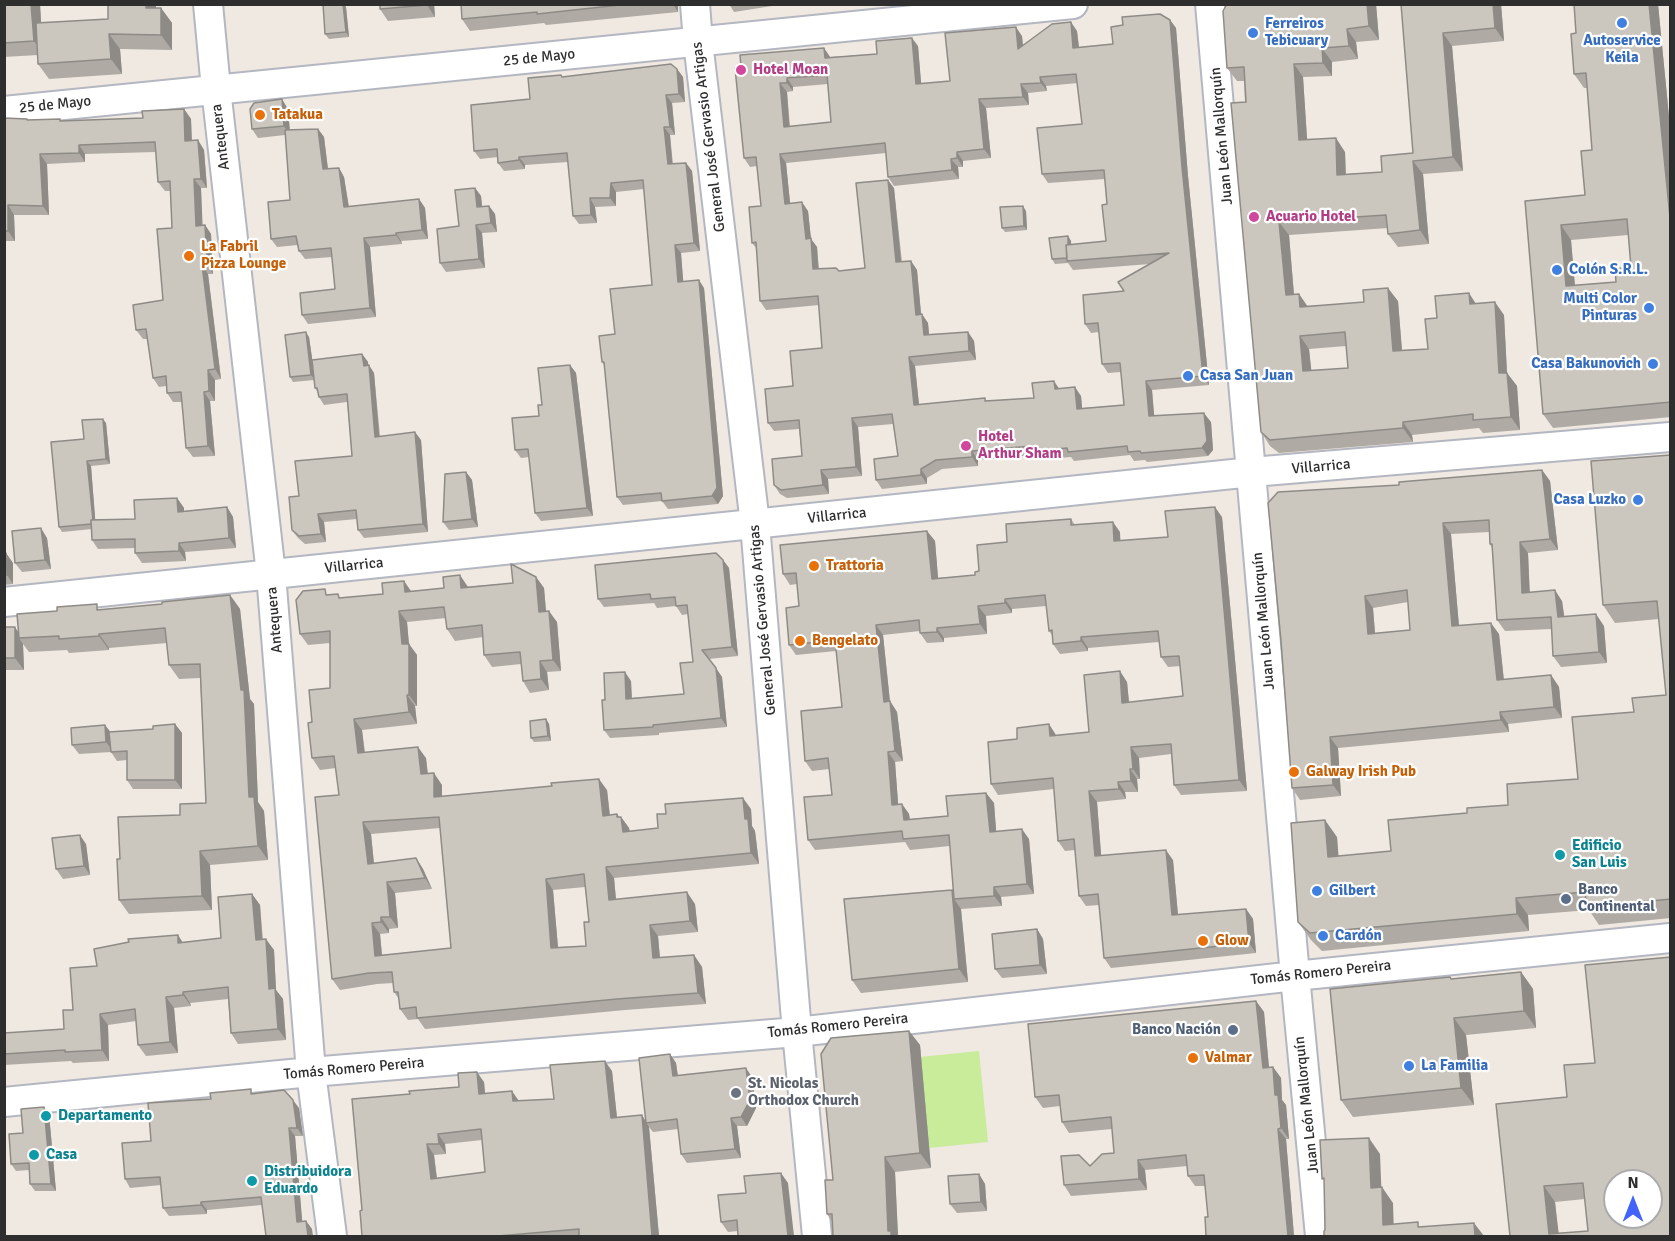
<!DOCTYPE html>
<meta charset="utf-8">
<style>
body{margin:0}
#map{position:relative;width:1675px;height:1241px;overflow:hidden;background:#efe9e1;font-family:Signika,sans-serif}
canvas{display:block}
.frame{position:absolute;inset:0;border:6px solid #2e2e2e;pointer-events:none}
.north{position:absolute;left:1603px;top:1169px;width:60px;height:60px;box-sizing:border-box;background:#fff;border:2px solid #ababab;border-radius:50%;rotate:0deg;font-size:16px;font-weight:700;line-height:24px;text-align:center;color:#2e2e2e}
.north::after{content:'';display:block;margin:auto;width:21px;height:27px;background:#4264fb;clip-path:polygon(50% 0,100% 100%,50% 72%,0 100%)}
</style>
<div id="map">
<canvas width="1675" height="1241"></canvas>
<div class="frame"></div>
<div class="north">N</div>
</div>
<script>
const ctx = document.querySelector('canvas').getContext('2d');
ctx.lineJoin = 'round';
function fill(path, color) {
  ctx.fillStyle = color;
  ctx.fill(path, 'evenodd');
}
function poly(rows) {
  const path = new Path2D();
  for (const r of rows) {
    path.moveTo(r[0], r[1]);
    for (let i = 2; i < r.length; i += 2) path.lineTo(r[i], r[i + 1]);
  }
  return path;
}
function stroke(path, color, width, dash) {
  ctx.strokeStyle = color;
  ctx.lineWidth = width;
  ctx.lineCap = dash ? 'butt' : 'round';
  ctx.setLineDash(dash || []);
  ctx.stroke(path);
}
function write(font, color, halo, rows, align = 'center') {
  ctx.font = font + ' Signika,sans-serif';
  ctx.lineWidth = 4.5;
  ctx.setLineDash([]);
  ctx.textBaseline = 'middle';
  ctx.strokeStyle = halo;
  ctx.fillStyle = color;
  for (const [text, x, y, turn = 0] of rows) {
    ctx.save();
    ctx.translate(x, y);
    ctx.rotate((+turn || 0) * Math.PI / 180);
    ctx.textAlign = isNaN(turn) ? turn : align;
    if (halo) ctx.strokeText(text, 0, 0);
    ctx.fillText(text, 0, 0);
    ctx.restore();
  }
}
const pitch = poly([
 [979,1051,988,1142,929,1148,920,1057]
]);
const minor = poly([
 [208,4,216,89,271,574,311,1072,332,1236],
 [695,4,698,42,755,524,797,1032,817,1236],
 [1210,4,1295,976,1320,1236],
 [4,111,1073,4],
 [4,602,1252,472,1670,437],
 [4,1102,311,1072,797,1032,1295,976,1670,938]
]);
const wall = poly([
 [4,4,40,4,41,23,108,19,156,4,156,8,161,8,172,23,172,50,120,49,122,74,49,79,38,64,38,55,4,57],
 [434,4,435,17,388,21,380,9],
 [461,4,678,4,678,12,546,25,544,23,470,31,462,19],
 [729,4,785,4,734,12],
 [1376,4,1379,40,1356,42,1358,59,1332,62,1332,76,1303,77,1307,139,1345,152,1346,174,1382,172,1413,153,1401,4,1501,4,1504,41,1452,46,1463,171,1423,174,1429,244,1398,247,1388,234,1388,228,1289,235,1294,294,1299,294,1307,306,1398,301,1402,350,1428,349,1437,318,1476,303,1504,315,1507,373,1517,386,1520,430,1483,433,1479,428,1412,435,1413,442,1279,453,1270,446,1261,432,1244,81,1237,81,1227,68],
 [1346,346,1348,368,1311,371,1309,349],
 [1574,4,1658,4,1671,137,1671,417,1553,428,1543,414,1525,201,1585,195,1592,150,1587,88,1584,88,1574,74,1576,33],
 [1628,235,1631,267,1616,282,1575,285,1571,240],
 [346,7,349,37,329,39,325,34],
 [1170,20,1176,28,1188,176,1209,385,1152,390,1154,415,1211,422,1213,450,1208,456,1147,462,1145,460,1134,461,1130,455,1074,461,1071,457,1038,460,1035,455,978,460,978,466,942,469,927,478,927,484,882,489,876,480,898,456,893,424,858,427,862,476,828,479,829,494,787,498,780,494,774,485,802,456,799,429,774,431,768,423,793,386,822,348,819,305,766,310,760,301,757,249,752,243,761,206,757,166,750,167,744,158,741,67,824,48,830,57,877,54,918,46,921,84,950,81,1022,36,1023,45,1077,31,1079,47,1113,44],
 [1078,83,1082,124,1042,174,1048,183,1105,179,1107,204,1106,241,1071,245,1071,241,1068,236,1052,259,1055,264,1068,263,1073,270,1150,264,1124,291,1085,324,1091,333,1099,332,1102,364,1108,373,1121,372,1124,405,1082,408,1081,396,1059,389,1034,398,919,405,915,366,976,360,974,341,968,332,929,335,928,323,921,314,917,270,911,261,902,262,894,188,865,268,839,271,819,269,817,247,811,239,808,211,790,203,786,163,886,153,888,177,894,186,959,179,958,167,963,167,963,161,991,158,986,108,1029,105,1028,93,1047,91,1046,86],
 [828,84,831,122,790,126,787,92,793,91,793,87],
 [677,69,683,77,685,102,672,103,675,135,670,135,673,164,686,163,692,171,700,251,681,253,683,282,704,288,723,496,718,504,668,509,662,501,623,505,617,497,605,366,602,362,615,334,652,285,644,189,616,192,616,206,595,207,597,223,579,224,573,216,568,162,525,165,525,169,504,171,498,163,498,157,480,159,474,151,530,99,563,77],
 [184,109,191,119,192,141,198,140,204,150,207,188,201,188,202,225,205,225,211,234,213,274,208,274,221,379,215,380,215,401,210,401,215,456,193,457,186,448,182,402,173,402,167,393,166,386,159,387,153,378,147,339,143,339,136,330,163,300,172,228,170,191,165,191,158,182,156,152,85,154,85,162,47,164,49,215,14,215,15,241,4,241,4,118,27,119,28,120,60,119,62,121,143,118],
 [288,109,290,130,318,129,324,137,328,169,339,168,344,177,349,207,419,199,425,208,428,239,401,241,402,244,370,247,376,317,308,324,302,315,335,289,332,257,305,259,299,251,298,245,277,247,271,239,290,200,285,135,258,138,252,129],
 [475,188,481,196,482,206,489,206,495,214,497,232,482,233,485,268,446,272,440,263,459,226],
 [1026,211,1027,230,1005,232,1002,228],
 [309,337,313,364,362,354,368,362,368,365,374,373,380,436,421,440,428,532,364,538,358,530,357,519,324,522,326,542,305,544,298,538,292,530,299,496,352,456,347,402,324,405,319,397,318,392,315,388,314,380,293,382,290,377],
 [570,365,576,373,593,516,541,521,535,513,529,457,521,458,515,450,539,416,542,405],
 [106,423,110,464,91,466,95,519,135,519,177,498,184,508,184,511,227,507,233,517,236,548,185,552,186,561,142,563,135,553,135,548,98,549,92,540,92,529,62,532,59,527,84,439],
 [1671,455,1671,918,1599,925,1589,910,1528,915,1529,931,1322,951,1311,940,1298,922,1337,837,1338,856,1391,851,1467,813,1508,805,1578,779,1634,712,1666,695,1659,619,1615,623,1603,605],
 [1542,470,1550,481,1558,550,1528,553,1530,593,1562,601,1564,616,1604,626,1607,663,1561,667,1553,656,1552,629,1505,631,1497,620,1492,548,1490,544,1489,532,1451,534,1459,626,1499,634,1504,680,1551,675,1559,687,1562,718,1508,724,1509,732,1338,748,1341,796,1300,800,1292,788,1399,485],
 [1408,602,1410,630,1375,634,1373,608],
 [466,472,472,480,478,527,449,530,443,522],
 [1222,517,1247,791,1181,795,1174,785,1171,754,1139,758,1140,779,1137,779,1138,792,1125,792,1126,799,1097,802,1101,855,1173,860,1178,915,1246,909,1253,919,1256,953,1111,968,1104,958,1099,905,1086,906,1079,896,1075,850,1065,851,1058,841,1054,789,998,795,991,784,1056,735,1089,732,1127,682,1129,702,1183,696,1180,666,1168,667,1161,657,1159,642,1088,648,1088,651,1060,654,1053,644,1052,635,1049,631,1046,606,1012,609,1012,613,986,616,987,634,944,638,944,642,927,643,920,633,920,631,883,635,890,701,897,712,903,761,895,762,898,804,902,804,909,814,910,819,948,816,986,793,994,803,996,831,1029,839,1034,894,1001,897,1002,906,961,909,968,982,861,993,852,980,952,890,954,893,950,846,910,850,905,842,815,850,808,840,832,795,829,769,812,771,805,761,842,707,836,651,796,655,789,645,799,606,797,584,790,585,783,574,927,531,935,541,938,578,975,575,1007,542,1071,519,1075,525,1120,532,1120,541,1168,537],
 [47,538,51,569,22,572,15,563],
 [4,553,6,553,13,563,13,584,4,585],
 [723,560,729,568,738,656,709,659,722,677,727,727,659,733,659,735,610,738,604,730,605,700,631,681,632,698,684,694,693,662,688,614,682,615,676,606,657,608,654,603,604,607,598,599],
 [536,577,544,588,546,611,557,622,561,671,547,672,549,690,530,693,523,681,521,664,492,667,484,655,483,637,455,641,447,629,446,618,407,622,409,644,417,655,417,706,415,706,417,724,362,730,365,753,426,758,428,774,442,785,442,796,607,790,610,815,617,814,619,817,621,817,629,828,630,831,658,828,751,809,752,826,755,831,759,864,614,878,616,899,695,904,698,932,658,936,660,958,694,955,702,967,706,1004,625,1010,425,1029,418,1019,408,1020,400,1009,399,999,394,992,393,983,377,984,340,990,332,979,339,795,336,768,320,770,312,758,312,722,330,688,330,643,308,645,300,634,329,595,341,598,383,594,404,581,411,591,513,583],
 [440,828,451,948,382,955,380,934,389,933,389,929,398,928,395,893,432,889,423,869,416,858,374,863,371,834],
 [585,887,589,922,586,946,558,947,553,890],
 [230,595,240,609,250,699,254,704,258,802,264,811,268,860,210,865,212,910,129,914,119,900,120,859,180,815,206,803,200,678,179,679,169,665,167,643,109,648,109,650,69,653,67,650,29,652,23,644,24,670,4,670,4,627,18,632,100,610,162,604],
 [546,719,549,724,551,741,534,742,531,738],
 [175,724,182,733,182,789,133,789,127,780,127,760,117,761,111,752,79,754,72,745,105,725,110,732,153,729],
 [86,844,90,875,63,879,56,869],
 [252,894,260,905,263,940,274,950,276,990,283,999,286,1040,238,1044,231,1033,228,999,190,1003,191,1006,174,1008,178,1053,146,1056,138,1045,136,1021,108,1025,109,1061,73,1063,71,1061,4,1065,4,1033,64,1029,73,1010,97,966,183,942,221,938],
 [1037,929,1043,939,1047,974,1002,978,995,969],
 [1521,972,1533,989,1536,1028,1466,1035,1474,1105,1353,1117,1341,1100,1450,977,1452,979],
 [1256,1001,1264,1012,1269,1068,1273,1067,1281,1078,1282,1100,1286,1105,1289,1139,1286,1139,1294,1236,1206,1236,1208,1217,1205,1186,1195,1186,1188,1176,1187,1166,1145,1170,1147,1190,1071,1196,1064,1185,1090,1166,1114,1153,1112,1129,1069,1133,1062,1122,1060,1106,1043,1108,1035,1097],
 [909,1031,920,1045,931,1168,895,1172,898,1236,833,1236,832,1222,827,1214,833,1180],
 [670,1054,676,1063,678,1076,752,1077,756,1108,747,1126,737,1126,741,1158,687,1163,681,1154,678,1129,653,1132,649,1127,659,1236,362,1236,362,1210,410,1094,459,1087,484,1082,485,1093,519,1101,554,1099,612,1071,617,1117,642,1115,646,1122],
 [482,1140,485,1172,437,1178,434,1155,446,1154,445,1144],
 [1595,1063,1671,1236,1510,1236,1567,1097],
 [1585,1199,1588,1231,1558,1233,1555,1202],
 [254,1093,299,1108,303,1136,295,1136,302,1221,306,1221,312,1229,262,1205,207,1210,207,1214,169,1216,163,1208,161,1185,130,1188,125,1179,151,1141,211,1099],
 [49,1114,56,1191,35,1191,30,1184,29,1170,16,1171,11,1164,23,1133],
 [979,1174,985,1184,987,1211,957,1213,950,1204],
 [788,1183,738,1231,728,1232,721,1222,746,1193]
]);
const shadedWall = poly([
 [31,4,40,4,43,54,34,41],
 [146,4,156,4,156,23,146,8],
 [343,4,344,4,346,7,349,37,346,32],
 [427,4,434,4,435,17,427,5],
 [673,4,678,4,678,12],
 [1367,4,1376,4,1379,40,1369,26],
 [1493,4,1501,4,1504,41,1495,28],
 [1649,4,1658,4,1671,137,1671,228],
 [161,8,172,23,172,50,161,35],
 [1170,20,1176,28,1188,176,1209,385,1203,376,1182,167],
 [1071,22,1077,31,1080,57,1073,48],
 [1016,27,1022,36,1024,58,1018,49],
 [1347,29,1356,42,1358,59,1349,46],
 [1443,33,1452,46,1463,171,1453,157],
 [109,34,120,49,122,74,111,59],
 [912,38,918,46,922,93,916,84],
 [824,48,830,57,831,67,825,58],
 [1322,48,1332,62,1332,76,1323,63],
 [1294,64,1303,77,1308,153,1299,140],
 [677,69,683,77,685,102,679,94],
 [1040,77,1046,86,1047,91,1041,83],
 [787,78,793,87,793,91,787,83],
 [780,83,787,92,790,136,784,127],
 [1021,84,1028,93,1029,105,1023,97],
 [666,95,672,103,675,135,670,127],
 [282,99,288,109,290,135,284,126],
 [979,99,986,108,991,158,984,149],
 [184,109,191,119,192,150,185,141],
 [664,127,670,135,673,173,668,164],
 [318,129,324,137,329,178,323,169],
 [1336,138,1345,152,1346,188,1337,175],
 [198,140,204,150,207,188,201,179],
 [79,145,85,154,85,162,79,153],
 [957,152,963,161,963,167,957,158],
 [40,154,47,164,49,215,43,206],
 [780,154,786,163,791,212,785,204],
 [519,157,525,165,525,169,519,160],
 [951,159,958,167,959,179,952,170],
 [1413,161,1423,174,1429,244,1420,230],
 [686,163,692,171,700,251,694,243],
 [339,168,344,177,350,215,344,207],
 [194,179,201,188,203,235,196,226],
 [888,180,894,188,902,271,896,262],
 [611,183,616,192,616,206,610,198],
 [475,188,481,196,483,216,477,207],
 [590,198,595,207,597,223,591,215],
 [419,199,425,208,428,239,422,230],
 [802,202,808,211,811,239,817,247,819,278,813,269,806,239],
 [8,205,14,215,15,241,8,231],
 [489,206,495,214,497,232,491,223],
 [1023,206,1026,211,1027,230,1024,226],
 [1279,222,1289,235,1295,308,1286,295],
 [205,225,211,234,213,274,207,265],
 [476,225,482,233,485,268,479,259],
 [1561,225,1571,240,1576,300,1566,286],
 [396,233,401,241,402,244,396,235],
 [1068,236,1071,241,1072,260,1069,258],
 [364,238,370,247,376,317,370,308],
 [675,245,681,253,684,290,678,282],
 [911,261,917,270,922,324,916,315],
 [202,265,208,274,221,379,215,369],
 [699,280,704,288,723,496,718,504,712,496],
 [1388,288,1398,301,1403,364,1393,351],
 [1469,293,1478,307,1470,304],
 [1299,294,1308,307,1300,307],
 [1495,302,1504,315,1507,373,1517,386,1520,430,1511,417,1499,373],
 [922,314,928,323,930,344,924,335],
 [306,332,309,337,315,380,311,375],
 [968,332,974,341,976,360,969,351],
 [1300,336,1309,349,1313,385,1303,371],
 [362,354,368,362,369,374,364,366],
 [909,357,915,366,920,414,914,405],
 [369,365,374,373,380,445,375,437],
 [570,365,576,373,593,516,587,508],
 [208,370,215,380,215,401,209,391],
 [1054,381,1060,390,1055,389],
 [1146,381,1152,390,1155,425,1149,416],
 [1075,387,1081,396,1083,417,1077,409],
 [204,392,210,401,215,456,208,446],
 [1204,413,1211,422,1213,450,1208,456,1202,448],
 [852,418,858,427,862,476,856,467],
 [103,419,106,423,110,464,106,459],
 [1403,422,1412,435,1413,442,1403,428],
 [415,432,421,440,428,532,423,524],
 [972,451,978,460,978,466,972,457],
 [87,461,91,466,96,529,93,524],
 [921,469,927,478,927,484,921,475],
 [821,470,828,479,829,494,823,485],
 [1542,470,1550,481,1558,550,1550,539],
 [466,472,472,480,478,527,472,519],
 [177,498,184,508,184,521,178,512],
 [227,507,233,517,236,548,229,538],
 [1215,507,1222,517,1247,791,1239,780],
 [318,514,324,522,326,542,321,534],
 [1113,522,1120,532,1121,552,1114,541],
 [1443,523,1451,534,1460,638,1452,626],
 [41,528,47,538,51,569,45,560],
 [927,531,935,541,939,589,932,579],
 [1520,542,1528,553,1530,605,1522,593],
 [179,543,185,552,186,561,179,551],
 [6,553,13,563,13,584,7,575],
 [723,560,729,568,738,656,732,647],
 [460,575,468,587,461,588],
 [536,577,544,588,547,623,539,612],
 [404,581,412,593,405,592],
 [1555,590,1562,601,1566,628,1558,617],
 [230,595,240,609,250,699,254,704,258,802,264,811,268,860,258,846,249,797,241,690],
 [1365,596,1373,608,1376,646,1368,634],
 [1005,599,1012,609,1012,613,1005,603],
 [978,606,986,616,987,634,980,624],
 [399,611,407,622,409,645,409,644,417,655,417,706,409,695,402,644],
 [549,611,557,622,561,671,553,660],
 [1596,614,1604,626,1607,663,1599,652],
 [1491,623,1499,634,1505,692,1497,680],
 [876,625,883,635,891,712,884,702],
 [15,627,22,638,19,638,23,644,24,670,15,658],
 [937,628,944,638,944,642,937,632],
 [99,634,109,648,109,650,99,636],
 [1081,637,1088,648,1088,651,1081,641],
 [540,661,547,672,549,690,541,679],
 [716,668,722,677,727,727,721,718],
 [1120,671,1127,682,1130,713,1122,703],
 [625,672,631,681,632,707,626,699],
 [1551,675,1559,687,1562,718,1554,707],
 [407,695,415,706,417,724,409,712],
 [890,701,897,712,903,761,895,751],
 [1500,712,1508,724,1509,732,1501,720],
 [354,719,362,730,366,765,358,753],
 [546,719,549,724,551,741,548,736],
 [175,724,182,733,182,789,175,780],
 [1049,724,1056,735,1050,736],
 [105,725,112,734,113,751,106,742],
 [1330,737,1338,748,1341,796,1333,785],
 [418,747,426,758,429,786,421,774],
 [1131,747,1139,758,1140,779,1133,769],
 [888,752,895,762,899,815,892,805],
 [1130,769,1137,779,1138,792,1131,781],
 [434,773,442,785,442,808,434,797],
 [599,779,607,790,611,827,603,816],
 [1118,782,1125,792,1126,799,1119,789],
 [1089,791,1097,802,1102,866,1095,856],
 [986,793,994,803,997,842,990,832],
 [743,798,751,809,752,826,755,831,759,864,751,853,745,819],
 [902,804,909,814,911,830,904,820],
 [617,814,622,821,621,817,629,828,631,843,623,832,617,817],
 [1325,820,1337,837,1340,875,1328,857],
 [363,822,371,834,375,875,368,864],
 [1022,829,1029,839,1034,894,1027,884],
 [80,835,86,844,90,875,84,866],
 [1166,850,1173,860,1179,926,1172,915],
 [200,851,210,865,212,910,202,896],
 [416,858,423,869,432,889,425,878],
 [606,867,614,878,617,911,609,900],
 [546,879,553,890,559,959,551,948],
 [387,882,395,893,398,928,390,917],
 [994,887,1001,897,1002,906,994,896],
 [952,890,958,898,954,899,961,909,968,982,959,969],
 [687,892,695,904,698,932,690,921],
 [252,894,260,905,263,951,256,940],
 [1516,898,1528,915,1529,931,1517,914],
 [1246,909,1253,919,1256,953,1249,943],
 [381,917,389,929,389,933,381,922],
 [372,923,380,934,383,967,375,956],
 [650,925,658,936,661,970,653,958],
 [1037,929,1043,939,1047,974,1040,965],
 [178,935,185,946,178,943],
 [266,939,274,950,276,990,283,999,286,1040,278,1029,269,989],
 [694,955,702,967,706,1004,698,993],
 [1521,972,1533,989,1536,1028,1524,1011],
 [183,992,190,1003,191,1006,183,995],
 [166,997,174,1008,178,1053,170,1042],
 [1256,1001,1264,1012,1270,1079,1263,1068],
 [100,1014,108,1025,109,1061,102,1050],
 [1454,1018,1466,1035,1474,1105,1461,1088],
 [909,1031,920,1045,931,1168,920,1153],
 [670,1054,676,1063,679,1085,673,1076],
 [605,1061,612,1071,618,1128,611,1118],
 [1273,1067,1281,1078,1282,1100,1286,1105,1289,1139,1281,1128,1275,1095],
 [746,1068,752,1077,756,1108,747,1126,741,1117],
 [477,1072,484,1082,486,1104,479,1094],
 [512,1091,519,1101,513,1101],
 [293,1100,299,1108,303,1136,297,1128],
 [44,1107,49,1114,56,1191,51,1184],
 [642,1115,649,1127,659,1236,652,1236],
 [731,1118,737,1126,741,1158,735,1149],
 [289,1128,295,1136,303,1230,297,1222],
 [1278,1129,1286,1139,1294,1236,1288,1236],
 [438,1134,445,1144,446,1154,439,1144],
 [1369,1138,1380,1154,1382,1204,1371,1188],
 [427,1144,434,1155,438,1189,431,1179],
 [885,1157,895,1172,898,1236,891,1236,888,1231],
 [1138,1160,1145,1170,1147,1190,1139,1179],
 [781,1173,788,1183,794,1236,788,1236],
 [979,1174,985,1184,987,1211,981,1202],
 [1544,1186,1555,1202,1559,1236,1549,1234],
 [1382,1187,1393,1203,1394,1236,1383,1225],
 [201,1202,207,1210,207,1214,201,1205],
 [306,1221,312,1229,313,1236,308,1236],
 [1474,1223,1484,1236,1475,1236]
]);
const building = poly([
 [4,4,31,4,34,41,4,43,4,4],
 [108,4,146,4,146,8,161,8,161,35,109,34,111,59,38,64,36,23,108,19,108,4],
 [323,4,343,4,346,32,325,34,323,4],
 [380,4,427,4,427,5,380,9,380,4],
 [461,4,629,4,537,14,537,12,462,19,461,4],
 [1227,4,1367,4,1369,26,1347,29,1349,46,1322,48,1323,63,1294,64,1299,140,1336,138,1337,175,1382,172,1381,156,1413,153,1401,4,1493,4,1495,28,1443,33,1453,157,1413,161,1420,230,1388,234,1386,215,1279,222,1286,295,1299,294,1300,307,1364,302,1363,290,1388,288,1393,351,1428,349,1425,319,1437,318,1435,296,1469,293,1470,304,1495,302,1499,373,1507,373,1511,417,1473,420,1473,414,1403,422,1403,428,1270,440,1261,432,1231,103,1246,102,1244,67,1227,68,1223,11,1227,4],
 [1345,332,1348,368,1303,371,1300,336,1345,332],
 [1574,4,1649,4,1671,228,1671,402,1543,414,1525,201,1585,195,1581,151,1592,150,1586,73,1574,74,1571,34,1576,33,1574,4],
 [1627,219,1631,267,1615,269,1616,282,1566,286,1561,225,1627,219],
 [1160,14,1170,20,1182,167,1203,376,1146,381,1149,416,1204,413,1207,441,1202,448,1141,453,1140,451,1128,452,1127,446,1068,452,1067,448,1032,451,1032,446,972,451,972,457,936,460,921,469,921,475,876,480,874,459,898,456,892,414,852,418,856,467,821,470,823,485,781,490,774,485,772,459,802,456,799,420,768,423,765,389,793,386,790,351,822,348,818,296,760,301,756,242,752,243,749,207,761,206,756,157,744,158,735,68,741,67,740,55,824,48,825,58,877,54,876,41,912,38,916,84,950,81,945,33,1016,27,1018,49,1052,24,1071,22,1073,48,1113,44,1111,27,1123,25,1122,17,1160,14],
 [1076,74,1082,124,1037,128,1042,174,1104,170,1107,204,1102,205,1106,241,1066,245,1067,261,1169,253,1118,282,1124,291,1083,295,1085,324,1098,323,1102,364,1120,363,1124,405,1077,409,1075,387,1055,389,1054,381,1032,383,1034,398,985,401,985,398,914,405,909,357,969,351,968,332,924,335,922,314,916,315,911,261,896,262,888,180,856,183,865,268,839,271,836,268,813,269,811,238,806,239,802,202,785,204,780,154,885,143,888,177,952,170,951,159,957,158,957,152,984,149,979,99,1023,97,1021,84,1041,83,1040,77,1076,74],
 [827,75,831,122,784,127,780,83,787,83,787,78,827,75],
 [671,64,677,69,679,94,666,95,670,127,664,127,668,164,686,163,694,243,675,245,678,282,699,280,717,488,712,496,662,501,661,493,617,497,604,362,602,362,599,336,615,334,610,289,652,285,643,180,611,183,610,198,590,198,591,215,573,216,567,153,519,157,519,160,498,163,497,149,474,151,471,105,530,99,528,78,561,75,562,77,671,64],
 [282,99,284,126,252,129,250,109,254,103,282,99],
 [184,109,185,141,198,140,201,179,194,179,196,226,205,225,207,265,202,265,215,369,208,370,209,391,204,392,208,446,186,448,181,392,167,393,166,376,153,378,146,329,136,330,133,305,163,300,157,229,172,228,170,181,158,182,155,142,79,145,79,153,40,154,43,206,8,205,8,231,4,231,4,118,27,119,27,120,60,119,60,121,143,118,142,111,184,109],
 [318,129,323,169,339,168,344,207,419,199,422,230,396,233,396,235,364,238,370,308,302,315,300,293,335,289,331,248,299,251,296,236,271,239,268,202,290,200,285,130,318,129],
 [475,188,477,207,489,206,491,223,476,225,479,259,440,263,437,229,459,226,455,190,475,188],
 [1023,206,1024,226,1002,228,1000,207,1023,206],
 [1068,236,1068,245,1066,245,1067,258,1052,259,1049,238,1068,236],
 [306,332,311,375,290,377,285,335,306,332],
 [362,354,364,366,369,365,375,437,415,432,423,524,358,530,356,510,318,514,321,534,299,536,292,530,289,497,299,496,295,461,352,456,347,394,319,397,317,388,315,388,312,360,362,354],
 [570,365,587,508,535,513,528,449,515,450,512,418,539,416,538,405,542,405,538,368,570,365],
 [103,419,106,459,87,461,93,520,91,520,91,524,59,527,51,442,84,439,82,420,103,419],
 [1671,455,1671,899,1587,907,1585,892,1516,898,1517,914,1310,933,1298,922,1291,823,1325,820,1328,857,1391,851,1388,820,1467,813,1467,808,1508,805,1507,784,1578,779,1572,717,1634,712,1632,698,1666,695,1657,601,1603,605,1591,461,1671,455],
 [1542,470,1550,539,1520,542,1522,593,1555,590,1558,617,1596,614,1599,652,1553,656,1551,617,1497,620,1492,544,1490,544,1489,520,1443,523,1452,626,1491,623,1497,680,1551,675,1554,707,1500,712,1501,720,1330,737,1333,785,1292,788,1281,641,1268,503,1278,492,1399,485,1399,482,1542,470],
 [1407,590,1410,630,1368,634,1365,596,1407,590],
 [466,472,472,519,443,522,445,474,466,472],
 [177,498,178,512,227,507,229,538,179,543,179,551,135,553,135,539,92,540,91,520,135,519,134,500,177,498],
 [1215,507,1239,780,1174,785,1171,744,1131,747,1133,769,1130,769,1131,781,1118,782,1119,789,1089,791,1095,856,1166,850,1172,915,1246,909,1249,943,1104,958,1098,894,1079,896,1074,839,1058,841,1053,778,991,784,988,742,1017,739,1017,728,1049,724,1050,736,1089,732,1084,675,1120,671,1122,703,1183,696,1179,656,1161,657,1158,631,1081,637,1081,641,1053,644,1052,630,1049,631,1045,595,1005,599,1005,603,978,606,980,624,937,628,937,632,920,633,919,620,876,625,884,702,890,701,895,751,888,752,892,805,902,804,904,820,948,816,946,796,986,793,990,832,1022,829,1027,884,994,887,994,896,954,899,949,835,903,839,902,831,808,840,804,797,832,795,828,758,805,761,801,711,842,707,835,640,789,645,786,608,799,606,796,573,783,574,780,545,927,531,932,579,975,575,975,572,979,571,977,545,1007,542,1006,524,1071,519,1071,525,1113,522,1114,541,1168,537,1165,511,1215,507],
 [41,528,45,560,15,563,12,531,41,528],
 [4,553,6,553,7,575,4,575,4,553],
 [716,553,723,560,732,647,702,650,716,668,721,718,653,725,653,727,604,730,602,700,605,700,604,673,625,672,626,699,684,694,680,663,693,662,687,605,676,606,675,597,651,599,650,594,598,599,595,565,716,553],
 [511,564,536,577,539,612,549,611,553,660,540,661,541,679,523,681,520,652,484,655,482,625,447,629,444,607,399,611,402,644,409,644,409,695,407,695,409,712,354,719,358,753,418,747,421,774,434,773,434,797,552,786,551,783,599,779,603,816,617,814,617,817,621,817,623,832,658,828,657,814,666,814,665,804,743,798,745,819,748,819,751,853,606,867,609,900,687,892,690,921,650,925,653,958,694,955,698,993,617,999,417,1018,416,1007,400,1009,398,992,394,992,392,972,369,973,332,979,315,797,339,795,334,756,312,758,308,723,312,722,309,690,330,688,330,631,300,634,296,600,303,591,325,589,326,595,338,594,339,598,383,594,382,583,404,581,405,592,444,588,443,577,460,575,461,588,513,583,511,564],
 [439,817,451,948,375,956,372,923,381,922,381,917,390,917,387,882,425,878,416,858,368,864,363,822,439,817],
 [584,874,589,922,584,922,586,946,551,948,546,879,584,874],
 [230,595,241,690,244,690,249,797,254,797,258,846,200,851,202,896,119,900,117,859,120,859,118,817,180,815,180,804,206,803,200,664,169,665,165,628,99,634,99,636,59,639,59,636,19,638,17,614,57,611,57,607,97,604,97,610,162,604,162,602,230,595],
 [4,627,15,627,15,658,4,658,4,627],
 [546,719,548,736,531,738,530,721,546,719],
 [175,724,175,780,127,780,127,751,111,752,109,732,153,729,153,726,175,724],
 [105,725,106,742,72,745,71,728,105,725],
 [80,835,84,866,56,869,52,838,80,835],
 [952,890,959,969,852,980,844,899,952,890],
 [252,894,256,940,266,939,269,989,275,988,278,1029,231,1033,228,987,183,992,183,995,166,997,170,1042,138,1045,135,1009,100,1014,102,1050,65,1052,65,1050,4,1054,4,1033,64,1029,63,1010,73,1010,70,968,97,966,94,949,129,942,128,939,178,935,178,943,221,938,218,897,252,894],
 [1037,929,1040,965,995,969,992,934,1037,929],
 [1671,957,1671,1236,1510,1236,1496,1104,1567,1097,1564,1065,1595,1063,1585,965,1671,957],
 [1615,1181,1651,1181,1651,1217,1615,1217,1615,1181],
 [1583,1183,1588,1231,1549,1234,1544,1186,1583,1183],
 [1521,972,1524,1011,1454,1018,1461,1088,1341,1100,1330,989,1450,977,1451,979,1521,972],
 [1256,1001,1263,1068,1273,1067,1275,1095,1278,1095,1281,1128,1278,1129,1288,1236,1206,1236,1205,1217,1208,1217,1204,1175,1188,1176,1186,1155,1138,1160,1139,1179,1064,1185,1061,1156,1079,1155,1090,1166,1102,1154,1114,1153,1111,1117,1062,1122,1059,1095,1035,1097,1028,1024,1256,1001],
 [909,1031,920,1153,885,1157,888,1231,891,1231,891,1236,833,1236,832,1214,827,1214,825,1180,833,1180,821,1054,831,1038,909,1031],
 [670,1054,673,1076,746,1068,750,1100,741,1117,731,1118,735,1149,681,1154,677,1119,646,1123,639,1058,670,1054],
 [605,1061,611,1118,642,1115,652,1236,579,1236,579,1229,498,1236,362,1236,360,1211,362,1210,352,1099,410,1094,409,1091,459,1087,458,1073,477,1072,479,1094,512,1091,513,1101,554,1099,550,1065,605,1061],
 [481,1129,485,1172,431,1179,427,1144,439,1144,438,1134,481,1129],
 [251,1089,251,1094,284,1090,293,1100,297,1128,289,1128,297,1222,306,1221,308,1236,266,1236,261,1197,201,1202,201,1205,163,1208,160,1177,125,1179,122,1143,151,1141,148,1103,211,1099,210,1093,251,1089],
 [44,1107,51,1184,30,1184,29,1163,11,1164,9,1134,23,1133,21,1109,44,1107],
 [1369,1138,1371,1188,1382,1187,1383,1225,1418,1222,1418,1227,1474,1223,1475,1236,1324,1236,1324,1231,1325,1230,1324,1178,1322,1179,1320,1140,1369,1138],
 [781,1173,788,1236,738,1236,737,1220,721,1222,718,1195,746,1193,744,1176,781,1173],
 [979,1174,981,1202,950,1204,948,1176,979,1174]
]);
const markers = [
 [1622,23,6,"#3f7fe0"],
 [1253,33,6,"#3f7fe0"],
 [741,70,6,"#d1479c"],
 [260,115,6,"#e8710a"],
 [1254,217,6,"#d1479c"],
 [189,256,6,"#e8710a"],
 [1557,270,6,"#3f7fe0"],
 [1649,308,6,"#3f7fe0"],
 [1653,364,6,"#3f7fe0"],
 [1188,376,6,"#3f7fe0"],
 [966,446,6,"#d1479c"],
 [1638,500,6,"#3f7fe0"],
 [814,566,6,"#e8710a"],
 [800,641,6,"#e8710a"],
 [1294,772,6,"#e8710a"],
 [1560,855,6,"#0f9aa8"],
 [1317,891,6,"#3f7fe0"],
 [1566,899,6,"#5c6f8a"],
 [1323,936,6,"#3f7fe0"],
 [1203,941,6,"#e8710a"],
 [1233,1030,6,"#5c6f8a"],
 [1193,1058,6,"#e8710a"],
 [1409,1066,6,"#3f7fe0"],
 [736,1093,6,"#6b7280"],
 [46,1116,6,"#0f9aa8"],
 [34,1155,6,"#0f9aa8"],
 [252,1181,6,"#0f9aa8"]
];
const shopNames = [
 ["Ferreiros",1265,24],
 ["Tebicuary",1265,41],
 ["Autoservice",1622,41,"center"],
 ["Keila",1622,58,"center"],
 ["Colón S.R.L.",1569,270],
 ["Multi Color",1637,299,"right"],
 ["Pinturas",1637,316,"right"],
 ["Casa Bakunovich",1641,364,"right"],
 ["Casa San Juan",1200,376],
 ["Casa Luzko",1626,500,"right"],
 ["Gilbert",1329,891],
 ["Cardón",1335,936],
 ["La Familia",1421,1066]
];
const streetNames = [
 ["25 de Mayo",539,58,-6],
 ["25 de Mayo",55,105,-6],
 ["Juan León Mallorquín",1222,136,-95],
 ["Antequera",221,137,-97],
 ["General José Gervasio Artigas",709,137,-97],
 ["Villarrica",1321,467,-5],
 ["Villarrica",837,516,-6],
 ["Villarrica",354,566,-6],
 ["Antequera",275,620,-95],
 ["General José Gervasio Artigas",763,620,-95],
 ["Juan León Mallorquín",1264,621,-95],
 ["Tomás Romero Pereira",1321,973,-6],
 ["Tomás Romero Pereira",838,1026,-6],
 ["Tomás Romero Pereira",354,1069,-5],
 ["Juan León Mallorquín",1307,1105,-96]
];
const hotelNames = [
 ["Hotel Moan",753,70],
 ["Acuario Hotel",1266,217],
 ["Hotel",978,437],
 ["Arthur Sham",978,454]
];
const foodNames = [
 ["Tatakua",272,115],
 ["La Fabril",201,247],
 ["Pizza Lounge",201,264],
 ["Trattoria",826,566],
 ["Bengelato",812,641],
 ["Galway Irish Pub",1306,772],
 ["Glow",1215,941],
 ["Valmar",1205,1058]
];
const cultureNames = [
 ["Edificio",1572,846],
 ["San Luis",1572,863],
 ["Departamento",58,1116],
 ["Casa",46,1155],
 ["Distribuidora",264,1172],
 ["Eduardo",264,1189]
];
const serviceNames = [
 ["Banco",1578,890],
 ["Continental",1578,907],
 ["Banco Nación",1221,1030,"right"]
];
const worshipNames = [
 ["St. Nicolas",748,1084],
 ["Orthodox Church",748,1101]
];
fill(pitch, '#c9ec9a');
stroke(minor, '#b4b7c1', 32);
stroke(minor, '#fff', 28);
fill(wall, '#afaba4');
fill(shadedWall, '#8e8b86');
fill(building, '#cbc7bf');
stroke(building, '#8e8b86', 1.5);
for (const [x, y, r, color] of markers) {
  const dot = new Path2D();
  dot.arc(x, y, r, 0, 2 * Math.PI);
  ctx.fillStyle = color;
  ctx.fill(dot);
  stroke(dot, '#fff', 2);
}
write('bold 15px', '#366cbe', '#fff', shopNames, 'left');
write('15px', '#2e2e2e', '#fff', streetNames);
write('bold 15px', '#b23c85', '#fff', hotelNames, 'left');
write('bold 15px', '#c56008', '#fff', foodNames, 'left');
write('bold 15px', '#0d838f', '#fff', cultureNames, 'left');
write('bold 15px', '#4e5e75', '#fff', serviceNames, 'left');
write('bold 15px', '#5b616d', '#fff', worshipNames, 'left');
</script>
